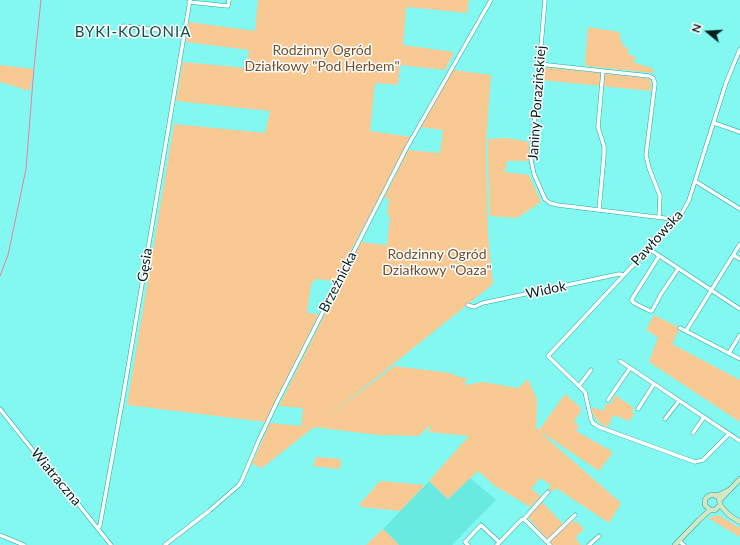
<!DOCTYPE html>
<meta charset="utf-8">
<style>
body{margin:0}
#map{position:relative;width:740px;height:545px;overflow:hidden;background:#83f8f0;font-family:Lato,sans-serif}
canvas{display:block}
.north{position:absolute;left:688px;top:12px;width:40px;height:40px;-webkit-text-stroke:3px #fff;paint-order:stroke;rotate:288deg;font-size:11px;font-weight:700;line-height:16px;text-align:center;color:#051f1d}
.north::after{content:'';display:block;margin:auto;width:14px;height:18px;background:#051f1d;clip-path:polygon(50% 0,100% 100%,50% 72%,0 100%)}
</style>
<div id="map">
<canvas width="740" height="545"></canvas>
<div class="north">N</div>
</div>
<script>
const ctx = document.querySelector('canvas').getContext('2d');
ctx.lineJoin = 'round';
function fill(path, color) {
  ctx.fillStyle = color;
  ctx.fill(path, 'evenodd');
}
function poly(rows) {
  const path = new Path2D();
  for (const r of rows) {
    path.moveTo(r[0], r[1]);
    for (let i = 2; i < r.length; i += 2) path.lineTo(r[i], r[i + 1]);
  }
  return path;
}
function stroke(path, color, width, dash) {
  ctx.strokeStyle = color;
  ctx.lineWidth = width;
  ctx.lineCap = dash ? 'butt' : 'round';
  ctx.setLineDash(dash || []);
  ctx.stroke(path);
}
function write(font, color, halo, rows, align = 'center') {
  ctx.font = font + ' Lato,sans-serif';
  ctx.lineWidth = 3;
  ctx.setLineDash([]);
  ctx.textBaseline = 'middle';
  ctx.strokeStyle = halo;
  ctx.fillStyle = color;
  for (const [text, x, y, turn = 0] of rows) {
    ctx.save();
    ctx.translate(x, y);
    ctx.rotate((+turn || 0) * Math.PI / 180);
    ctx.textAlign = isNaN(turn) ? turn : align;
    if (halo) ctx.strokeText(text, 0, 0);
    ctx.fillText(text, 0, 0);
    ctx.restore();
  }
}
const built = poly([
 [470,478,496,500,452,545,399,545,383,529,429,481,448,499]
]);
const green = poly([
 [258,0,469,0,467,13,408,7,406,8,403,45,454,52,445,70,400,65,398,85,375,83,370,131,411,137,335,281,316,279,311,284,307,313,319,314,265,422,127,405,174,124,265,133,270,111,176,101,183,62,246,68,249,50,186,42,189,22,255,31],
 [588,27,619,32,622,44,628,49,628,54,636,57,633,62,654,69,653,73,586,66,585,61],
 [0,65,33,69,30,91,0,82],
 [542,67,646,78,650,79,651,81,651,91,541,80],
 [453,70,491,75,486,144,488,235,493,284,326,418,394,366,450,373,459,377,467,378,464,385,483,382,518,388,528,379,537,400,536,427,539,430,565,394,582,409,574,422,579,426,576,431,613,452,599,471,541,432,550,441,621,503,609,523,556,488,552,492,548,488,551,485,540,478,531,489,541,496,530,507,495,486,478,471,448,499,429,481,469,436,428,432,431,428,429,426,419,436,378,435,314,427,262,468,252,464,270,423,301,426,303,408,279,406,361,242,387,245,390,216,387,215,389,199,384,198,408,150,440,153,443,130,420,127],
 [507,138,529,142,529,161,507,161,505,172,529,175,541,202,517,218,490,216,488,159,488,139],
 [654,315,680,328,672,344,740,380,740,422,649,362,658,337,646,330],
 [615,395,634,408,631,412,635,413,629,421,613,415,608,427,601,424,593,415,592,407,603,411,607,403,611,404],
 [316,457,341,459,340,469,313,466],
 [380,481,425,485,400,511,362,507,359,505],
 [542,502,566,527,572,521,577,522,584,529,575,538,581,545,553,545,529,519,529,515],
 [718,515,740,528,740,537,708,518],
 [383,529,399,545,366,545]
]);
const stream = poly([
 [0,276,8,255,26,169,34,67,41,0]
]);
const street = poly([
 [545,0,531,160,534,174,545,199,550,203,558,205,672,219,676,221],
 [189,2,228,6,229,0],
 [123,26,184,33],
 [539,64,649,76,653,78,655,83,646,155,649,168,660,196,659,217],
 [714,123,740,132],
 [695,181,740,209],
 [599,210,604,155,604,146,598,127,603,71],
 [649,249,740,309],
 [733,255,740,259],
 [659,256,632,299,632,301,634,303,650,311,652,311,661,294,678,269],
 [468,305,474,307,483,303,619,274,624,275],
 [680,328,740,359],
 [686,331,740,244],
 [729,353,740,335],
 [620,361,740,441],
 [579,386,591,370],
 [608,400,630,368],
 [0,409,50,472,67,490,111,545],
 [638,409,654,384],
 [665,419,679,401],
 [693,433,704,417],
 [729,434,703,460,695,462,599,427,593,423,591,419,585,392,548,356,682,213,689,200,726,83,740,49],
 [524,519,550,545],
 [98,529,100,525,122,403,190,0],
 [0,535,24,545],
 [679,541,684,545],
 [547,542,575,515],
 [165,545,209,511,239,485,242,480,258,442,277,402,406,149,491,0],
 [468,545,465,542,481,525,499,542],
 [497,545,521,520,524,519,548,492],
 [589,545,599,536]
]);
const secondary = poly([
 [715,495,719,498,720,505,715,510,710,510,705,505,705,500,707,497,711,495,719,495,729,490],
 [720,500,740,479],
 [720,505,729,515,740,522],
 [675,545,699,520,710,510]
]);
const parkNames = [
 ["Rodzinny Ogród",322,50],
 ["Działkowy \"Pod Herbem\"",322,66],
 ["Rodzinny Ogród",437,254],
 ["Działkowy \"Oaza\"",437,270]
];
const streetNames = [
 ["Janiny Porazińskiej",537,103,-86],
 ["Pawłowska",657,238,-48],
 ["Gęsia",145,265,-81],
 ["Brzeźnicka",338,282,-63],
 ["Widok",546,290,-12],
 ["Wiatraczna",56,477,50]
];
const neighbourhoodNames = [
 ["BYKI-KOLONIA",133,32]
];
fill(built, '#69eae1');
fill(green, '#f9c994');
stroke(stream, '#ee7e93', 1);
stroke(street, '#22a7a0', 4.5);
stroke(secondary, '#22a7a0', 5.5);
stroke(street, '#fff', 3.5);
stroke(secondary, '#d7e6c2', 4.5);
write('14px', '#6f4f2a', '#fff', parkNames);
write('14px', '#051f1d', '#fff', streetNames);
ctx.letterSpacing = '1px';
write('15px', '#09504c', '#fff', neighbourhoodNames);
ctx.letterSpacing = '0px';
</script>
